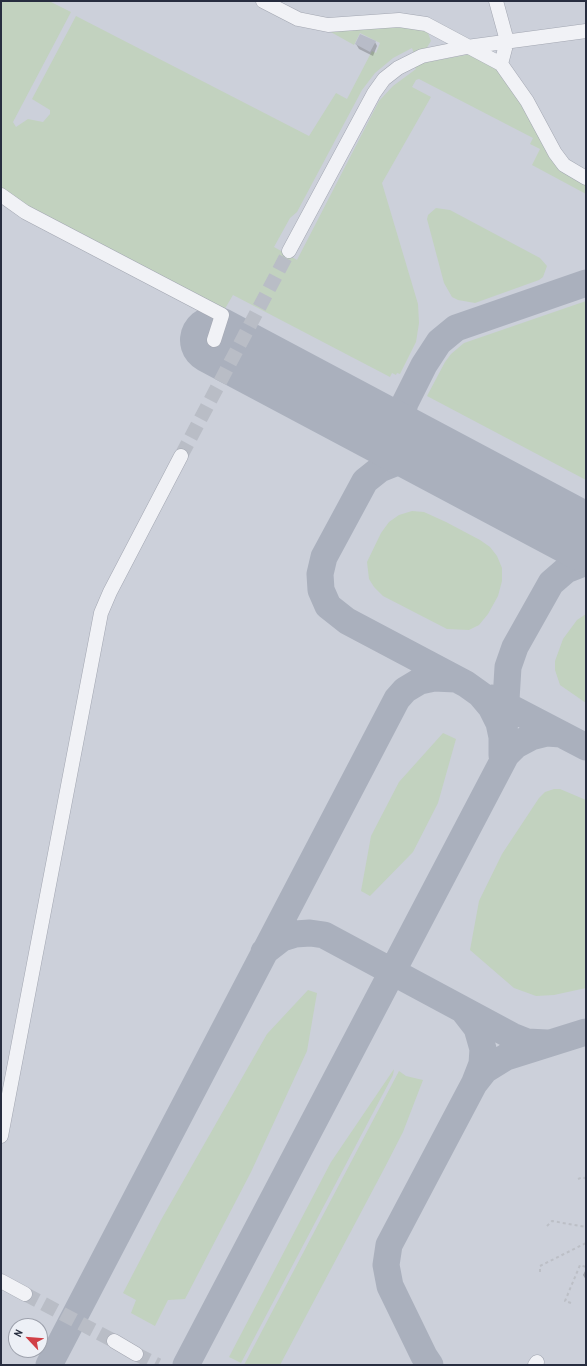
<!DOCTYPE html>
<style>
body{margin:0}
#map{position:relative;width:587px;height:1366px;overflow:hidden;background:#dee1e8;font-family:"Archivo Narrow",sans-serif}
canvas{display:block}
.frame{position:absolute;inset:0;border:2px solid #272d3f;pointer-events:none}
.north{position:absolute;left:8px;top:1318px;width:40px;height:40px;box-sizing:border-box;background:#edf0f6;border:1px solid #9ea2ad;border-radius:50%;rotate:296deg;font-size:11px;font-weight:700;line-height:16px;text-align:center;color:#272d3f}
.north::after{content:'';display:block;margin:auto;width:14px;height:18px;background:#d13f46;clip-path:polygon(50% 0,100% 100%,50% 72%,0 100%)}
</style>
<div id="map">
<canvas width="587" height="1366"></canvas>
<div class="frame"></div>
<div class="north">N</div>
</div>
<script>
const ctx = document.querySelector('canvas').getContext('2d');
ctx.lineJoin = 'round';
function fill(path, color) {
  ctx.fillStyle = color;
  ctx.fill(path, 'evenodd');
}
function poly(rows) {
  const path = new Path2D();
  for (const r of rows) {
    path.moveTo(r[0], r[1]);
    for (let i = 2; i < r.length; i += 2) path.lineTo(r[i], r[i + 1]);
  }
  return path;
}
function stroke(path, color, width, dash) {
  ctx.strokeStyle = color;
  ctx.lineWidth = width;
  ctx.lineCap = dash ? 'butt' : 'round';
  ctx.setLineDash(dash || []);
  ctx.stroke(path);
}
const built = poly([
 [1,1,586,1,586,1365,1,1365],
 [16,1326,40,1326,40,1350,16,1350]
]);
const green = poly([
 [1,1,49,1,71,12,13,122,16,127,28,119,43,122,50,114,50,110,32,99,76,16,309,136,336,93,347,99,372,51,376,53,380,43,360,33,354,45,329,31,384,26,418,27,428,33,431,41,426,49,414,54,412,48,393,58,375,73,362,90,297,212,290,218,274,247,297,260,379,101,393,86,416,69,414,66,417,64,471,54,494,66,586,185,586,194,532,165,540,149,530,144,533,138,419,79,416,80,412,87,431,97,382,183,418,304,419,323,416,342,400,374,397,373,396,375,392,373,390,377,233,295,223,312,1,193],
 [436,208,450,210,540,258,547,266,543,277,539,280,475,303,458,300,452,297,444,283,427,219,428,215],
 [586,301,586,480,427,396,445,362,451,354,464,343],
 [412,511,424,512,446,522,480,540,490,547,497,556,502,568,502,581,498,596,488,614,479,625,469,630,447,629,383,596,374,587,369,579,367,562,381,533,389,522,399,515],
 [586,614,586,703,560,685,555,670,555,661,563,639,577,620],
 [443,733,456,739,438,803,413,852,370,896,361,891,371,836,399,782],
 [554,789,560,789,586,800,586,988,554,995,536,996,514,988,470,950,479,901,502,854,539,798,545,792],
 [308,990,317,993,307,1051,251,1172,185,1299,168,1300,155,1326,131,1313,136,1300,123,1293,161,1220,267,1034],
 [394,1069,393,1075,241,1363,229,1357,331,1162],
 [399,1071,406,1076,423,1080,403,1132,384,1169,280,1365,244,1365]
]);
const shadow = poly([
 [375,42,377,46,373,56,359,49,356,44],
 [586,1269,586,1280,583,1275]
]);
const taxiway = poly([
 [426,454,409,433,403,410,405,403,424,365,439,342,456,328,586,283],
 [434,458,419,458,395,463,380,469,365,481,324,557,320,574,321,590,328,606,347,621,466,684,480,694,491,707,499,723,502,737,502,755],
 [492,698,586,747],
 [504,733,508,667,515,647,551,583,566,570,586,562],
 [264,952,282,938,295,934,310,933,324,935,512,1036,527,1042,547,1043],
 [463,1010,477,1028,483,1049,482,1064,475,1082],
 [49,1365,397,699,405,690,420,681,434,678,456,679],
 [186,1365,506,755,516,745,531,737,547,733,561,734],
 [430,1365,424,1356,390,1286,386,1265,389,1245,474,1084,485,1070,506,1057,586,1032]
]);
const runway = poly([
 [214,340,586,538]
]);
const building = poly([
 [360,34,376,41,370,52,355,44]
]);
const minorTunnel = poly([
 [181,456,289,251],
 [25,1294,114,1341],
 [136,1354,158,1365]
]);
const path = poly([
 [578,1179,583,1177,586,1179],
 [547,1226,552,1221,586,1227],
 [540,1272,540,1266,586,1243],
 [571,1303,565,1301,580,1265,586,1267]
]);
const minor = poly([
 [263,1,298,19,328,25,399,20,426,24,501,64,527,101,555,153,564,165,586,178],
 [496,1,507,41,501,64],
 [1,195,25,212,222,315,214,340],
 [289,251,374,93,384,79,398,68,422,56,467,47,586,31],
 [1,1136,101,613,110,592,181,456],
 [1,1281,25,1294],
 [114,1341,136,1354],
 [535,1365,537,1362]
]);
fill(built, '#ccd0da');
fill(green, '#c2d2bf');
fill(shadow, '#0003');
stroke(taxiway, '#aab0bd', 27);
stroke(runway, '#aab0bd', 68);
fill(building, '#b8bcc8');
stroke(minorTunnel, '#b9bdc6', 14, [14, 7]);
stroke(minor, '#a3a7b2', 15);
stroke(path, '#bcbfc6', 2, [3, 3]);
stroke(minor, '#f1f2f6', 14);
</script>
